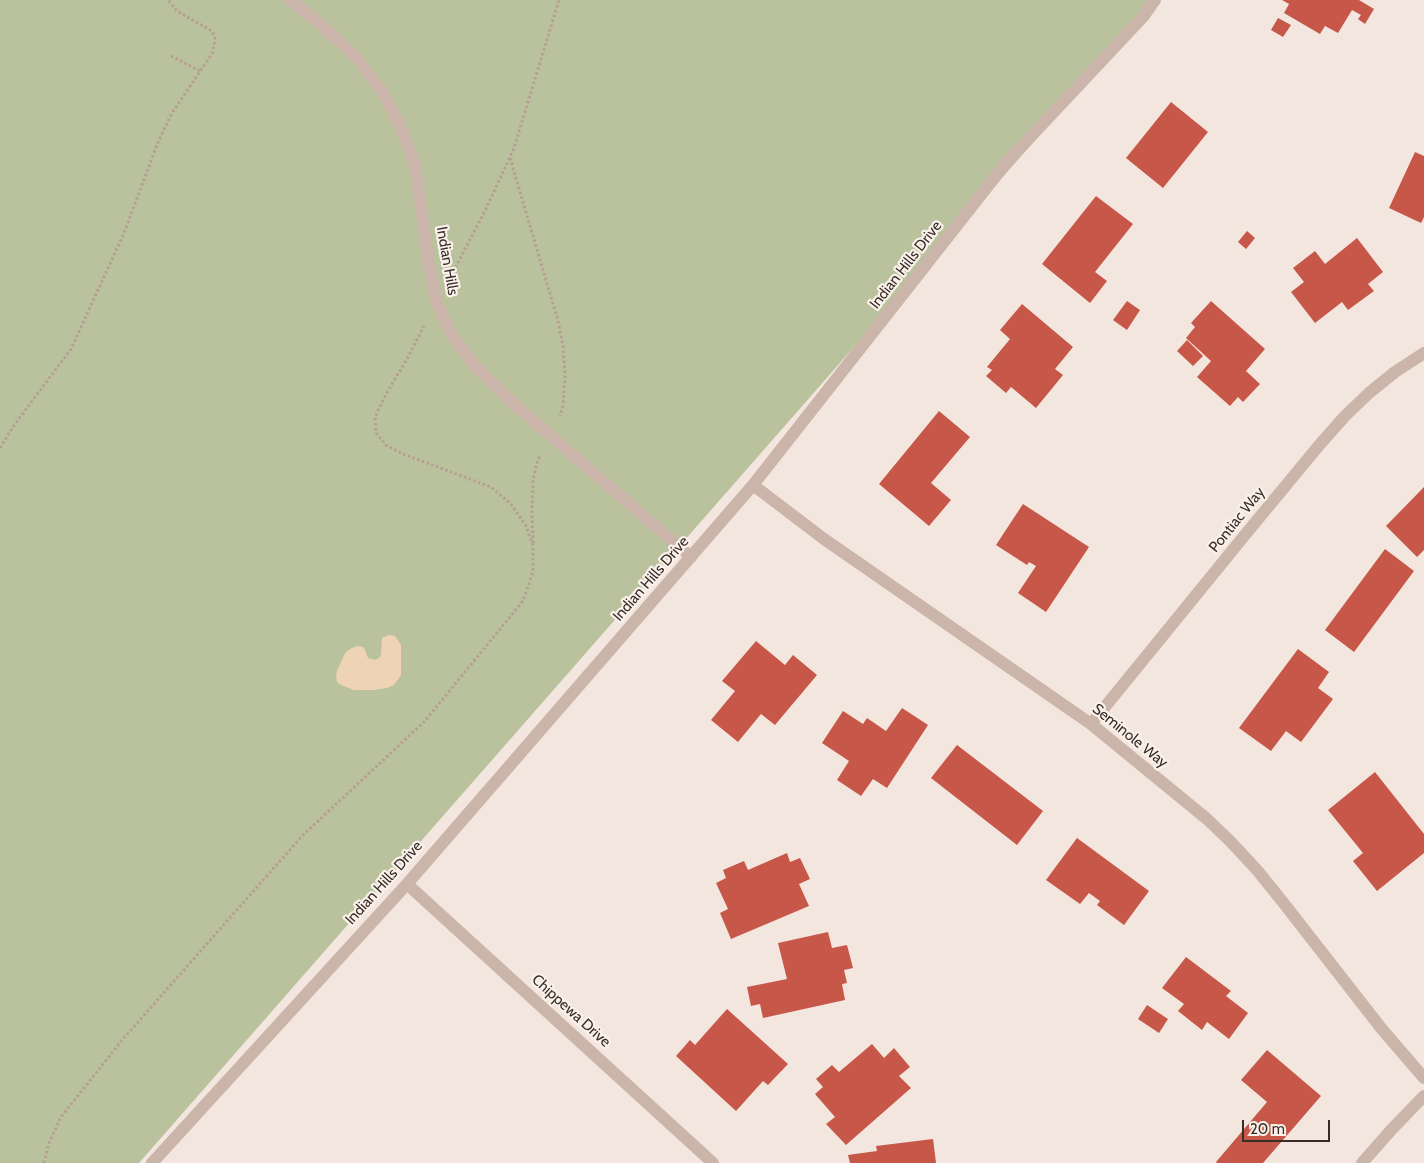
<!DOCTYPE html>
<style>
body{margin:0}
#map{position:relative;width:1424px;height:1163px;overflow:hidden;background:#f3e6de;font-family:Cabin,sans-serif}
canvas{display:block}
.scale{position:absolute;left:1242px;top:1120px;width:88px;height:22px;box-sizing:border-box;border:2px solid #382c29;border-top:0;padding-left:6px;font-size:15px;line-height:18px;white-space:nowrap;color:#382c29;-webkit-text-stroke:4px #faf1ea;paint-order:stroke}
</style>
<div id="map">
<canvas width="1424" height="1163"></canvas>
<div class="scale">20 m</div>
</div>
<script>
const ctx = document.querySelector('canvas').getContext('2d');
ctx.lineJoin = 'round';
function fill(path, color) {
  ctx.fillStyle = color;
  ctx.fill(path, 'evenodd');
}
function poly(rows) {
  const path = new Path2D();
  for (const r of rows) {
    path.moveTo(r[0], r[1]);
    for (let i = 2; i < r.length; i += 2) path.lineTo(r[i], r[i + 1]);
  }
  return path;
}
function stroke(path, color, width, dash) {
  ctx.strokeStyle = color;
  ctx.lineWidth = width;
  ctx.lineCap = dash ? 'butt' : 'round';
  ctx.setLineDash(dash || []);
  ctx.stroke(path);
}
function write(font, color, halo, rows, align = 'center') {
  ctx.font = font + ' Cabin,sans-serif';
  ctx.lineWidth = 4.5;
  ctx.setLineDash([]);
  ctx.textBaseline = 'middle';
  ctx.strokeStyle = halo;
  ctx.fillStyle = color;
  for (const [text, x, y, turn = 0] of rows) {
    ctx.save();
    ctx.translate(x, y);
    ctx.rotate((+turn || 0) * Math.PI / 180);
    ctx.textAlign = isNaN(turn) ? turn : align;
    if (halo) ctx.strokeText(text, 0, 0);
    ctx.fillText(text, 0, 0);
    ctx.restore();
  }
}
const green = poly([
 [0,0,1152,0,1143,17,139,1163,0,1163]
]);
const sand = poly([
 [389,635,395,636,401,645,401,675,394,685,387,688,374,690,354,690,341,685,337,682,336,677,337,671,344,655,347,651,352,648,358,646,363,647,365,650,368,658,375,660,379,658,381,655,382,638]
]);
const building = poly([
 [1282,0,1359,0,1374,9,1365,24,1358,19,1361,15,1352,10,1338,33,1325,26,1320,34,1284,13,1289,4],
 [1278,18,1291,25,1283,37,1271,30],
 [1171,102,1208,132,1163,188,1126,158],
 [1415,152,1424,156,1424,217,1421,223,1389,208],
 [1096,196,1133,224,1095,272,1107,281,1090,303,1042,264],
 [1247,231,1255,238,1246,249,1238,242],
 [1357,238,1383,272,1368,284,1374,291,1348,310,1342,302,1315,323,1291,292,1304,282,1293,268,1315,251,1325,264],
 [1127,301,1140,310,1127,330,1113,320],
 [1211,301,1265,349,1246,371,1260,384,1243,402,1238,397,1230,406,1197,377,1211,361,1186,338,1195,327,1191,323],
 [1022,304,1073,347,1055,369,1063,375,1036,408,1011,387,1006,393,986,376,992,370,987,367,1010,339,1000,330],
 [1187,340,1203,356,1193,366,1177,351],
 [939,411,970,437,931,483,951,500,929,526,879,484],
 [1424,487,1424,550,1417,557,1386,526],
 [1023,504,1089,547,1046,612,1018,593,1036,566,1029,562,1027,565,996,545],
 [1385,549,1414,571,1354,652,1325,630],
 [756,641,785,665,793,655,817,675,775,725,761,714,738,742,711,720,735,691,722,681],
 [1298,649,1329,672,1318,688,1333,699,1301,742,1286,731,1271,751,1239,728],
 [902,708,928,725,887,788,873,779,861,796,837,780,849,761,822,743,843,711,863,724,867,718,886,731],
 [957,745,1043,811,1017,845,931,778],
 [1375,772,1424,834,1424,853,1377,891,1353,861,1363,853,1328,810],
 [1077,838,1149,891,1124,925,1097,905,1100,901,1089,893,1080,904,1046,880],
 [787,853,790,862,800,858,810,879,799,884,809,906,731,939,720,913,728,909,716,883,726,878,723,870,744,861,748,870],
 [828,932,832,948,847,945,853,968,844,970,847,983,842,984,845,1000,763,1018,760,1004,751,1006,747,987,787,979,778,943],
 [1186,957,1231,991,1226,996,1248,1013,1229,1039,1207,1022,1202,1030,1178,1011,1184,1004,1162,988],
 [1147,1005,1168,1019,1159,1033,1138,1019],
 [727,1009,788,1064,768,1085,763,1081,736,1111,676,1056,690,1040,695,1045],
 [872,1044,884,1058,894,1048,910,1067,899,1076,911,1088,846,1145,826,1124,835,1117,815,1094,823,1087,816,1079,832,1065,839,1072],
 [1267,1050,1321,1096,1263,1163,1217,1163,1216,1162,1267,1102,1241,1080],
 [933,1139,936,1163,850,1163,848,1155,877,1151,876,1146]
]);
const path = poly([
 [171,56,200,71],
 [510,158,558,321,563,346,565,376,563,406,560,416],
 [453,272,485,211,514,148,559,0],
 [0,448,15,424,71,349,124,233,158,142,172,113,213,52,215,38,212,31,177,11,168,0],
 [533,543,532,510,533,481,536,466,540,455],
 [44,1163,49,1143,61,1117,123,1039,302,836,424,722,523,601,533,572,533,546,526,526,511,504,491,487,403,454,386,445,376,433,375,417,386,394,407,359,424,326]
]);
const minor = poly([
 [290,0,320,24,356,57,381,90,400,125,415,165,429,264,437,303,452,336,474,365,516,406,691,557],
 [753,485,824,539,1091,724,1207,819,1230,841,1257,870,1282,901,1381,1028,1424,1078],
 [1091,724,1249,530,1321,443,1345,416,1369,393,1395,372,1424,353],
 [407,884,713,1163],
 [152,1163,407,884,753,485,1006,163,1143,17,1155,0],
 [1362,1163,1392,1129,1424,1096]
]);
const streetNames = [
 ["Indian Hills",447,261,80],
 ["Indian Hills Drive",906,265,-52],
 ["Pontiac Way",1237,520,-51],
 ["Indian Hills Drive",651,579,-49],
 ["Seminole Way",1130,736,39],
 ["Indian Hills Drive",384,883,-48],
 ["Chippewa Drive",571,1011,42]
];
fill(green, '#bac29d');
fill(sand, '#eed3b4');
fill(building, '#c75748');
stroke(path, '#b79e93', 3, [2.5, 2.5]);
stroke(minor, '#cbb4a9', 12);
write('15px', '#382c29', '#faf1ea', streetNames);
</script>
